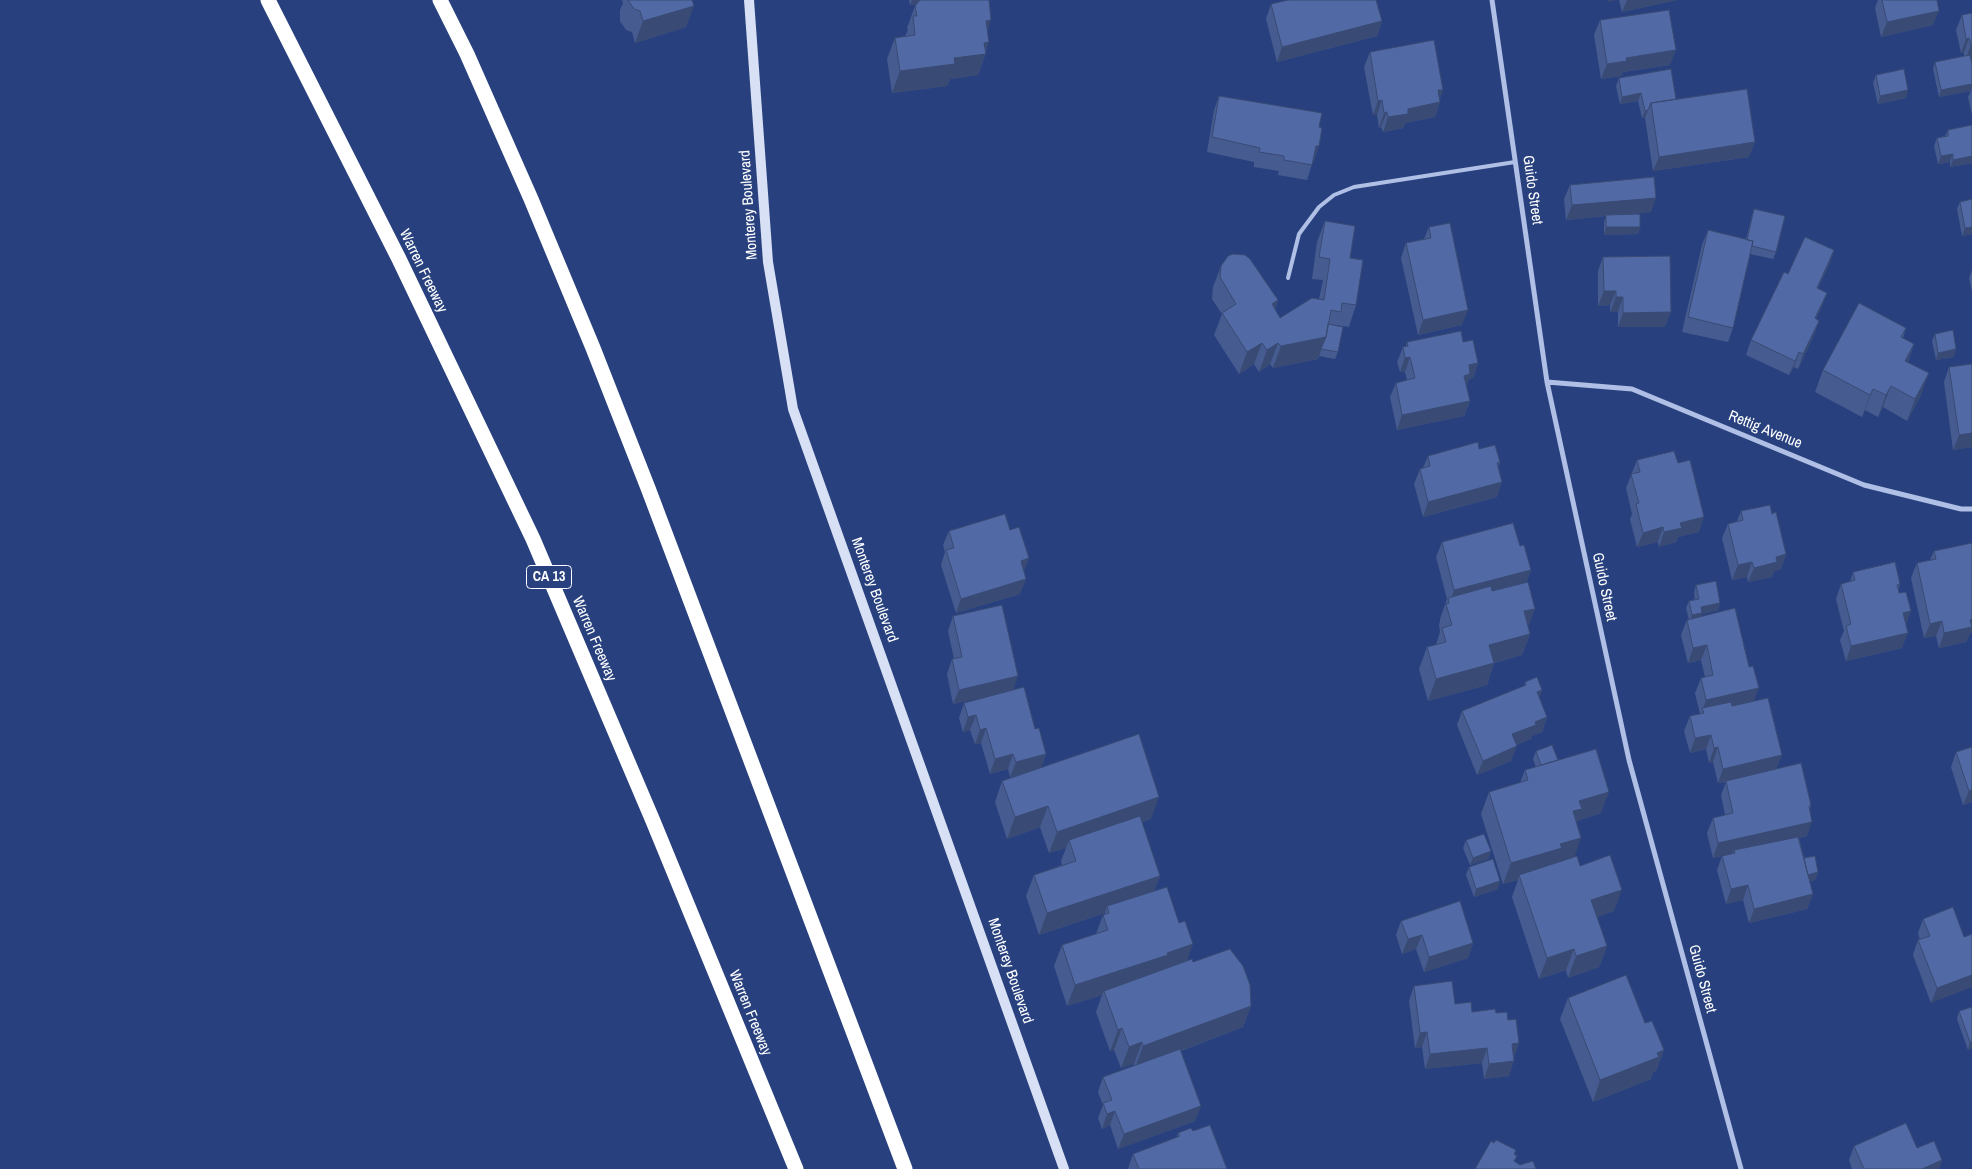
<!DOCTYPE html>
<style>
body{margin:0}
canvas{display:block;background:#28417e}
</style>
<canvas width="1972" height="1169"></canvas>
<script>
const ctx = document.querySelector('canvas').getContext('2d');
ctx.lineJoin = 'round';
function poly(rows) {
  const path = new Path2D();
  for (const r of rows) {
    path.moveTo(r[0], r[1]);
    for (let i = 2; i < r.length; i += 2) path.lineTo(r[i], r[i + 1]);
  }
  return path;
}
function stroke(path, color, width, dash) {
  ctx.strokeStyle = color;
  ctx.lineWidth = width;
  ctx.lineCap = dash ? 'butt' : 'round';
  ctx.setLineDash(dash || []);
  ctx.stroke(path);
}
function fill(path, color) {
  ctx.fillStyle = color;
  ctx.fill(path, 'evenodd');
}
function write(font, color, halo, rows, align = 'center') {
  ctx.font = font + ' "Archivo Narrow",sans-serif';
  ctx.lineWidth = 4;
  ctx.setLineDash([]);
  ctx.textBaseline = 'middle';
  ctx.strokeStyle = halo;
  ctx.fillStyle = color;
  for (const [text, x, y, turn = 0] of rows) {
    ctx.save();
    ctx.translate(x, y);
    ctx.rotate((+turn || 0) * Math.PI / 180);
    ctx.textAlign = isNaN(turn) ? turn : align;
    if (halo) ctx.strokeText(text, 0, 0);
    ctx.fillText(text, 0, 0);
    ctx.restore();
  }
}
const lane = poly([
 [1288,278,1299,234,1319,207,1334,195,1354,187,1515,162]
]);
const street = poly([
 [1492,0,1547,382,1629,760,1741,1169],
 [1547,382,1632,389,1864,485,1961,509,1972,509]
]);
const secondary = poly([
 [749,0,768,262,793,409,1064,1169]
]);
const highway = poly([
 [268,0,399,259,533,539,653,821,796,1169],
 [440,0,467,54,531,199,593,348,648,488,905,1169]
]);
const wall = poly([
 [622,0,692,0,686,27,635,43,632,32,626,30,620,21,620,10,623,3],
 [909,0,989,0,986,52,978,75,950,79,947,86,892,93,887,59,895,38,905,36,908,30,907,28,915,6,916,4,910,5],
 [1619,0,1677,0,1622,12],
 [1878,0,1882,0,1933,25,1881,37,1875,8],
 [1271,4,1382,21,1377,36,1277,62,1266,19],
 [1972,13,1972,59,1971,59,1972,64,1972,115,1968,97,1971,91,1939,97,1933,69,1935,62,1964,56,1964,53,1961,53,1956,30,1962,15],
 [1600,20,1670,65,1623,72,1621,76,1601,79,1594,35],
 [1370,52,1443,90,1440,98,1440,102,1435,117,1405,123,1403,128,1383,132,1381,127,1379,128,1377,115,1373,115,1364,67],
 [1876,75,1906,98,1878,104,1873,83],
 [1619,78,1676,99,1749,157,1653,171,1645,118,1642,118,1638,101,1620,104,1616,86],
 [1219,96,1314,161,1313,161,1307,180,1278,175,1279,171,1254,167,1254,162,1207,152,1214,110],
 [1972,125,1972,163,1950,167,1950,162,1938,164,1934,146,1937,138,1945,136,1948,130],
 [1570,185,1651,212,1630,214,1640,227,1638,234,1604,235,1604,222,1606,216,1566,220,1564,199],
 [1972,199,1972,234,1962,236,1957,209,1960,202],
 [1754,209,1776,252,1773,259,1750,254,1733,328,1728,342,1682,332,1702,245,1708,230,1746,239,1752,216],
 [1325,221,1350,258,1356,305,1349,327,1336,325,1338,352,1335,359,1319,356,1318,359,1273,368,1270,364,1259,372,1254,364,1239,374,1214,335,1222,314,1212,299,1213,287,1221,266,1278,300,1275,309,1280,318,1319,299,1323,280,1312,279,1317,242],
 [1429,227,1462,325,1418,335,1401,258,1406,243,1424,239],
 [1834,250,1829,265,1818,288,1827,293,1821,308,1816,319,1819,321,1814,335,1798,369,1794,367,1789,375,1746,355,1751,340,1788,274],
 [1603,257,1665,327,1618,327,1618,312,1610,312,1610,305,1598,306,1598,271],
 [1972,270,1972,292,1969,278],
 [1906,328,1903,338,1914,344,1908,362,1921,395,1907,421,1883,407,1878,417,1865,410,1862,417,1815,392,1823,370],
 [1935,334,1954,357,1936,360,1932,341],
 [1407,342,1463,342,1478,363,1473,378,1469,379,1466,386,1470,401,1464,416,1397,430,1390,397,1396,383,1407,380,1405,372,1400,372,1397,362,1403,347,1406,346],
 [1972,364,1972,447,1953,450,1944,382,1949,367],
 [1479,449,1500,462,1498,467,1497,497,1423,517,1414,484,1420,469,1423,468,1428,456],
 [1637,460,1678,463,1699,532,1678,537,1676,542,1659,547,1658,542,1637,547,1630,519,1632,514,1626,488],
 [1741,511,1772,514,1786,554,1781,569,1774,571,1772,577,1748,582,1747,577,1732,580,1722,538,1728,524,1737,521],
 [1010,530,1024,572,1020,594,956,613,941,565,945,552,943,545,949,531],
 [1442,542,1520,546,1531,570,1526,583,1528,627,1530,634,1522,655,1494,663,1487,685,1428,701,1419,669,1427,647,1436,645,1440,632,1439,625,1440,621,1440,619,1447,599,1436,557],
 [1972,543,1972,633,1970,633,1966,642,1939,648,1936,636,1924,638,1911,578,1917,563,1930,560,1934,551],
 [1853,572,1900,584,1898,590,1906,624,1902,648,1846,661,1840,640,1844,631,1836,599,1841,584,1850,582],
 [1696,585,1720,603,1718,610,1702,614,1701,617,1754,701,1776,769,1811,805,1810,809,1807,836,1799,838,1804,858,1818,872,1815,880,1809,881,1813,894,1807,909,1749,923,1743,900,1726,904,1717,870,1722,856,1713,858,1707,833,1713,818,1725,815,1721,795,1726,782,1718,783,1713,762,1709,763,1706,749,1690,753,1684,731,1690,716,1700,714,1695,693,1701,678,1705,677,1701,660,1688,663,1681,635,1687,620,1689,620,1686,608,1689,601,1695,599,1694,593],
 [953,616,1013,690,1035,729,1046,754,1041,767,1151,819,1142,822,1160,876,1154,891,1187,961,1193,962,1251,1006,1243,1027,1181,1051,1195,1121,1118,1149,1110,1125,1102,1129,1098,1118,1103,1105,1098,1092,1103,1077,1134,1066,1134,1064,1121,1068,1114,1050,1110,1051,1096,1012,1102,995,1067,1006,1054,966,1062,945,1096,934,1103,915,1105,914,1105,913,1039,935,1026,896,1034,875,1062,865,1061,861,1066,848,1049,853,1040,827,1007,839,995,802,1002,781,1020,775,1010,777,1008,769,990,774,981,743,975,744,970,730,963,732,959,718,964,703,1002,693,953,704,947,674,952,659,954,659,948,631],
 [1525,682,1542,690,1539,698,1547,717,1542,732,1532,736,1531,739,1516,745,1511,761,1477,775,1457,725,1462,711,1524,686],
 [1972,747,1972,802,1963,805,1951,767,1956,752],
 [1536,751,1558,760,1601,813,1577,821,1574,857,1614,911,1597,917,1607,946,1599,967,1568,978,1566,970,1539,979,1512,897,1518,880,1503,884,1481,814,1489,792,1520,783,1525,770,1536,767,1533,759],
 [1466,840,1491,851,1488,859,1470,865,1463,848],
 [1469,867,1498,889,1474,897,1466,875],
 [1923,919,1964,937,1931,1003,1913,955,1918,940,1920,940,1918,933],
 [1401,921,1473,943,1468,958,1424,972,1416,949,1402,954,1396,935],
 [1414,986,1472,1012,1496,1013,1514,1057,1509,1076,1484,1079,1482,1063,1425,1069,1422,1047,1415,1048,1409,1001],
 [1568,998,1645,1023,1664,1050,1656,1071,1653,1072,1651,1079,1593,1102,1560,1019],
 [1972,1007,1972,1048,1968,1050,1957,1019,1959,1011],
 [1193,1131,1227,1169,1128,1169,1133,1154,1177,1137,1178,1133],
 [1854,1146,1917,1148,1942,1160,1939,1169,1852,1169,1849,1160]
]);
const shadedWall = poly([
 [912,0,919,0,917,4,910,5],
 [1608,0,1617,0,1607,2],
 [1627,0,1677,0,1622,12],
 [694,6,686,27,635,43,643,21],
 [1939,11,1933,25,1881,37,1887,22],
 [991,20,984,42,986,21],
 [1382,21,1377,36,1277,62,1282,47],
 [1969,38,1964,53,1961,53,1966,39],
 [989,42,978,75,950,79,947,86,892,93,900,71,954,58,984,43],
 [1971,45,1972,45,1972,59,1965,60],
 [1676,50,1670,65,1623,72,1621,76,1601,79,1607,64,1626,58],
 [1972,84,1972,87,1971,91,1939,97,1941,90],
 [1438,90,1443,90,1438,103,1440,102,1435,117,1405,123,1403,128,1383,132,1388,117,1408,109],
 [1908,90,1906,98,1878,104,1880,96],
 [1641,93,1638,101,1620,104,1622,97],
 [1382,100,1377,115,1373,115,1378,101],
 [1648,110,1645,118,1642,118,1645,111],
 [1387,112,1381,127,1379,128,1384,113],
 [1755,142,1749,157,1653,171,1659,157],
 [1316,146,1319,146,1314,161,1310,161],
 [1953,154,1950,162,1938,164,1941,156],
 [1972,156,1972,163,1950,167,1953,160],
 [1656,198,1651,212,1606,216,1606,215,1606,216,1566,220,1572,205],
 [1606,227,1640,227,1638,234,1604,235],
 [1972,227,1972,234,1962,236,1965,228],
 [1834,250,1829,265,1811,302,1817,288],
 [1604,291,1616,291,1610,305,1598,306],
 [1827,293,1821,308,1809,333,1815,318],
 [1616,297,1623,297,1618,312,1610,312],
 [1278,300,1270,322,1272,304],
 [1468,310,1462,325,1418,335,1423,320],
 [1671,312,1665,327,1618,327,1623,313],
 [1819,321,1814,335,1798,369,1803,354],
 [1326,337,1318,359,1273,368,1281,346],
 [1262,343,1254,364,1239,374,1247,352],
 [1278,343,1270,364,1259,372,1267,350],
 [1914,344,1906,366,1905,361],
 [1956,349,1954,357,1936,360,1938,353],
 [1799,352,1794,367,1789,375,1795,361],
 [1410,357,1405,372,1400,372,1405,358],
 [1478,363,1473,378,1469,379,1465,389,1459,390,1469,365],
 [1929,373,1921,395,1907,421,1915,399],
 [1891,386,1883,407,1878,417,1886,395],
 [1873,389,1865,410,1862,417,1870,395],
 [1470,401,1464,416,1397,430,1402,415],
 [1972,433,1972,447,1953,450,1959,435],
 [1502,482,1497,497,1423,517,1428,502],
 [1704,517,1699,532,1678,537,1676,542,1659,547,1664,532,1680,523],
 [1663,527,1658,542,1637,547,1643,533],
 [1786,554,1781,569,1774,571,1772,577,1748,582,1754,568,1776,557],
 [1029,558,1023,573,1021,561],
 [1752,562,1747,577,1732,580,1738,565],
 [1531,570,1525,585,1449,605,1454,590],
 [1026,579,1020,594,956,613,961,599],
 [1720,603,1718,610,1702,614,1699,621,1690,623,1692,615,1701,607],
 [1535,609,1527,630,1524,611],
 [1911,611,1906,625,1903,613],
 [1972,619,1972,633,1970,633,1966,642,1939,648,1944,633],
 [1942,621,1936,636,1924,638,1930,624],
 [1908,633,1902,648,1846,661,1851,646],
 [1530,634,1522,655,1481,666,1489,645],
 [1707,645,1701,660,1688,663,1693,648],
 [1494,663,1487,685,1428,701,1436,679],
 [1018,676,1013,691,953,704,959,690],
 [1759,688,1753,703,1704,713,1703,709,1706,700],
 [1542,690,1537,705,1537,692],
 [976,715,970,730,963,732,968,717],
 [1547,717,1542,732,1532,736,1531,739,1506,749,1512,734,1535,722],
 [986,728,981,743,975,744,980,730],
 [1711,735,1706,749,1690,753,1695,738],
 [1517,746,1511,761,1477,775,1483,761],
 [1718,747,1713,762,1709,763,1714,748],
 [1013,754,1008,769,990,774,995,759],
 [1046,754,1041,769,1010,777,1016,762],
 [1782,755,1776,770,1718,783,1723,769],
 [1972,789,1972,802,1963,805,1969,791],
 [1609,792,1601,813,1577,821,1574,830,1573,811,1579,801],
 [1159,797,1151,819,1071,846,1069,840,1066,848,1049,853,1057,832],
 [1048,806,1040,827,1007,839,1015,817],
 [1812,822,1807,836,1734,853,1734,850,1732,854,1713,858,1718,843],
 [1581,838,1574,859,1519,875,1518,880,1503,884,1511,863,1560,844],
 [1491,851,1488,859,1470,865,1473,858],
 [1818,872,1815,880,1801,883,1803,876],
 [1160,876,1152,897,1107,906,1105,913,1039,935,1047,913],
 [1500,881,1498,889,1474,897,1476,889],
 [1748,885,1743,900,1726,904,1731,889],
 [1622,890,1614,911,1583,922,1591,900],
 [1813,894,1807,909,1749,923,1754,909],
 [1422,935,1416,949,1402,954,1408,939],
 [1473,943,1468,958,1424,972,1429,957],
 [1193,944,1185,966,1104,991,1102,995,1067,1006,1075,985],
 [1607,946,1599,967,1568,978,1576,956],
 [1574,949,1566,970,1539,979,1547,958],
 [1972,975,1972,987,1931,1003,1937,988],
 [1251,1006,1243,1027,1135,1068,1143,1046],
 [1122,1028,1114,1050,1110,1051,1118,1030],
 [1427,1032,1422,1047,1415,1048,1420,1033],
 [1142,1042,1134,1064,1121,1068,1129,1047],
 [1970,1042,1972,1042,1972,1048,1968,1050],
 [1519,1043,1514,1058,1512,1044],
 [1487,1048,1482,1063,1425,1069,1430,1054],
 [1664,1050,1656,1071,1653,1072,1651,1079,1593,1102,1600,1080],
 [1514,1061,1509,1076,1484,1079,1489,1064],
 [1201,1106,1195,1121,1118,1149,1124,1134],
 [1115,1111,1110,1125,1102,1129,1107,1114],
 [1942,1160,1939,1169,1922,1169]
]);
const building = poly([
 [628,0,692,0,694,6,643,21,640,11,634,9,628,0],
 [920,0,989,0,991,20,986,21,989,42,984,43,986,54,954,58,955,64,900,71,895,38,915,35,913,16,917,16,915,6,920,0],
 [1288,0,1376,0,1382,21,1282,47,1271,4,1288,0],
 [1882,0,1937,0,1939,11,1887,22,1882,0],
 [1669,10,1676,50,1626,58,1627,61,1607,64,1600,20,1669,10],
 [1972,13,1972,45,1971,45,1969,38,1966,39,1962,15,1972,13],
 [1434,40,1443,90,1438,90,1440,102,1408,109,1408,114,1388,117,1387,112,1384,113,1382,100,1378,101,1370,52,1434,40],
 [1970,55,1972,64,1972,84,1941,90,1935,62,1970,55],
 [1671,69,1676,99,1651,103,1648,110,1645,111,1641,93,1622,97,1619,78,1671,69],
 [1904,69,1908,90,1880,96,1876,75,1904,69],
 [1747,89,1755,142,1659,157,1651,103,1747,89],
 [1219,96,1322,113,1319,127,1322,128,1319,146,1316,146,1312,165,1284,160,1284,156,1259,152,1260,148,1212,137,1219,96],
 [1972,125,1972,156,1953,160,1953,154,1941,156,1937,138,1948,136,1948,130,1972,125],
 [1654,177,1656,198,1572,205,1570,185,1654,177],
 [1972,199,1972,227,1965,228,1960,202,1972,199],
 [1754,209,1785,216,1776,252,1752,246,1753,241,1747,240,1754,209],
 [1640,214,1640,227,1606,227,1606,215,1640,214],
 [1325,221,1355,226,1350,258,1363,260,1356,305,1342,303,1341,312,1331,310,1326,337,1281,346,1278,343,1267,350,1262,343,1247,352,1222,313,1236,304,1220,277,1221,266,1228,256,1233,254,1245,255,1250,259,1278,300,1272,304,1280,318,1312,298,1324,300,1330,259,1319,257,1325,221],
 [1450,223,1468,310,1423,320,1406,243,1431,238,1429,227,1450,223],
 [1708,230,1753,241,1733,328,1688,317,1708,230],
 [1805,237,1834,250,1817,288,1827,293,1815,318,1819,321,1803,354,1799,352,1795,361,1751,340,1784,272,1788,274,1805,237],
 [1670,256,1671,312,1623,313,1623,297,1616,297,1616,291,1604,291,1603,257,1670,256],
 [1859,303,1906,328,1901,337,1914,344,1905,361,1929,373,1915,399,1891,386,1886,395,1873,389,1870,395,1823,370,1859,303],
 [1328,324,1343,327,1338,352,1321,349,1326,337,1328,324],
 [1953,330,1956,349,1938,353,1935,334,1953,330],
 [1461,331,1463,342,1473,340,1478,363,1469,365,1470,374,1464,376,1470,401,1402,415,1396,383,1415,378,1410,357,1405,358,1403,347,1408,346,1407,342,1461,331],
 [1972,364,1972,433,1959,435,1949,367,1972,364],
 [1478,442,1479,449,1495,445,1500,462,1497,463,1502,482,1428,502,1420,469,1430,466,1428,456,1478,442],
 [1674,451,1678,463,1690,460,1704,517,1680,523,1682,528,1664,532,1663,527,1643,533,1636,504,1639,503,1631,474,1640,472,1637,460,1674,451],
 [1770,505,1772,514,1776,512,1786,554,1776,557,1777,562,1754,568,1752,562,1738,565,1728,524,1743,520,1741,511,1770,505],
 [1005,514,1010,530,1019,527,1029,558,1021,561,1026,579,961,599,946,550,954,548,949,531,1005,514],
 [1513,523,1520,546,1524,545,1531,570,1454,590,1442,542,1513,523],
 [1972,543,1972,619,1970,620,1972,627,1944,633,1942,621,1930,624,1917,563,1936,559,1934,551,1972,543],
 [1895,562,1900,584,1897,585,1899,593,1906,592,1911,611,1903,613,1908,633,1851,646,1846,626,1851,624,1841,584,1855,580,1853,572,1895,562],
 [1716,581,1720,603,1701,607,1702,613,1692,615,1689,601,1699,599,1696,585,1716,581],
 [1528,582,1535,609,1524,611,1530,634,1489,645,1494,663,1436,679,1427,647,1446,642,1442,628,1452,625,1446,604,1449,603,1448,598,1491,586,1492,591,1528,582],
 [1002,605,1018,676,959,690,952,659,962,657,953,616,1002,605],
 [1735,608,1749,667,1753,666,1759,688,1706,700,1701,678,1713,675,1707,645,1693,648,1687,620,1735,608],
 [1537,677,1542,690,1537,692,1547,717,1535,722,1536,725,1512,734,1517,746,1483,761,1462,711,1526,685,1525,682,1537,677],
 [1024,687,1035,729,1039,728,1046,754,1016,762,1013,754,995,759,986,728,980,730,976,715,968,717,964,703,1024,687],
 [1768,698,1782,755,1723,769,1718,747,1714,748,1711,735,1695,738,1690,716,1704,713,1702,708,1731,702,1732,706,1768,698],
 [1139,734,1159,797,1057,832,1048,806,1015,817,1002,781,1139,734],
 [1552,745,1558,760,1541,765,1536,751,1552,745],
 [1972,747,1972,789,1969,791,1956,752,1972,747],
 [1596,749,1609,792,1579,801,1582,809,1573,811,1581,838,1560,844,1562,848,1511,863,1489,792,1528,780,1525,770,1596,749],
 [1801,763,1811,805,1809,806,1812,822,1718,843,1713,818,1733,813,1726,781,1801,763],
 [1140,816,1160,876,1047,913,1034,875,1076,861,1069,840,1140,816],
 [1484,834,1491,851,1473,858,1466,840,1484,834],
 [1798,837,1813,894,1754,909,1748,885,1731,889,1722,856,1735,853,1734,850,1798,837],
 [1610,855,1622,890,1591,900,1607,946,1576,956,1574,949,1547,958,1519,875,1577,856,1580,866,1610,855],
 [1815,856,1818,872,1808,875,1804,858,1815,856],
 [1493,859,1500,881,1476,889,1469,867,1493,859],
 [1167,887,1179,923,1185,921,1193,944,1167,953,1168,955,1075,985,1062,945,1108,930,1103,915,1109,913,1107,906,1167,887],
 [1460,901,1473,943,1429,957,1422,935,1408,939,1401,921,1460,901],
 [1953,907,1964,937,1972,934,1972,975,1937,988,1918,940,1930,936,1923,919,1953,907],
 [1230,949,1243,966,1250,985,1251,1006,1143,1046,1142,1042,1129,1047,1122,1028,1118,1030,1104,991,1192,959,1193,962,1230,949],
 [1626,975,1645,1023,1652,1021,1664,1050,1657,1053,1659,1057,1600,1080,1568,998,1626,975],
 [1452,981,1455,1004,1471,1002,1472,1012,1495,1009,1496,1013,1507,1012,1508,1020,1516,1019,1519,1043,1512,1044,1514,1061,1489,1064,1487,1048,1430,1054,1427,1032,1420,1033,1414,986,1452,981],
 [1972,1007,1972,1042,1970,1042,1959,1011,1972,1007],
 [1180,1049,1201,1106,1124,1134,1115,1111,1107,1114,1103,1103,1112,1100,1103,1077,1180,1049],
 [1906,1123,1917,1148,1934,1141,1942,1160,1922,1169,1864,1169,1854,1146,1906,1123],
 [1210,1125,1227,1169,1139,1169,1133,1154,1180,1136,1178,1133,1191,1128,1193,1131,1210,1125],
 [1496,1140,1516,1150,1514,1154,1517,1156,1514,1161,1520,1165,1533,1161,1536,1169,1475,1169,1491,1141,1494,1143,1496,1140]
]);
const shields = [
 [549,577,45]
];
const shieldNames = [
 ["CA 13",549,577]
];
const streetNames = [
 ["Guido Street",1532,190,82],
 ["Monterey Boulevard",749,205,-94],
 ["Warren Freeway",423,271,64],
 ["Rettig Avenue",1765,430,22],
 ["Guido Street",1604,587,78],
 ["Monterey Boulevard",874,590,70],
 ["Warren Freeway",594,639,67],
 ["Monterey Boulevard",1010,971,71],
 ["Guido Street",1702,979,75],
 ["Warren Freeway",750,1013,68]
];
stroke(lane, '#afbfe5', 4);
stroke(street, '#afbfe5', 5);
stroke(secondary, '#d8e0f5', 10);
stroke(highway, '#fff', 15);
fill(wall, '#465b8f');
fill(shadedWall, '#394a74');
fill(building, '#516aa6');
stroke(building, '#394a74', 1);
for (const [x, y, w] of shields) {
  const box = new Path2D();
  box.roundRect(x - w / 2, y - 11.5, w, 23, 4);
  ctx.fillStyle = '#28417e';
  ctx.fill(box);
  stroke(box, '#fff', 1);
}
write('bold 14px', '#fff', null, shieldNames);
write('15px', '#fff', '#28417e', streetNames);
</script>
